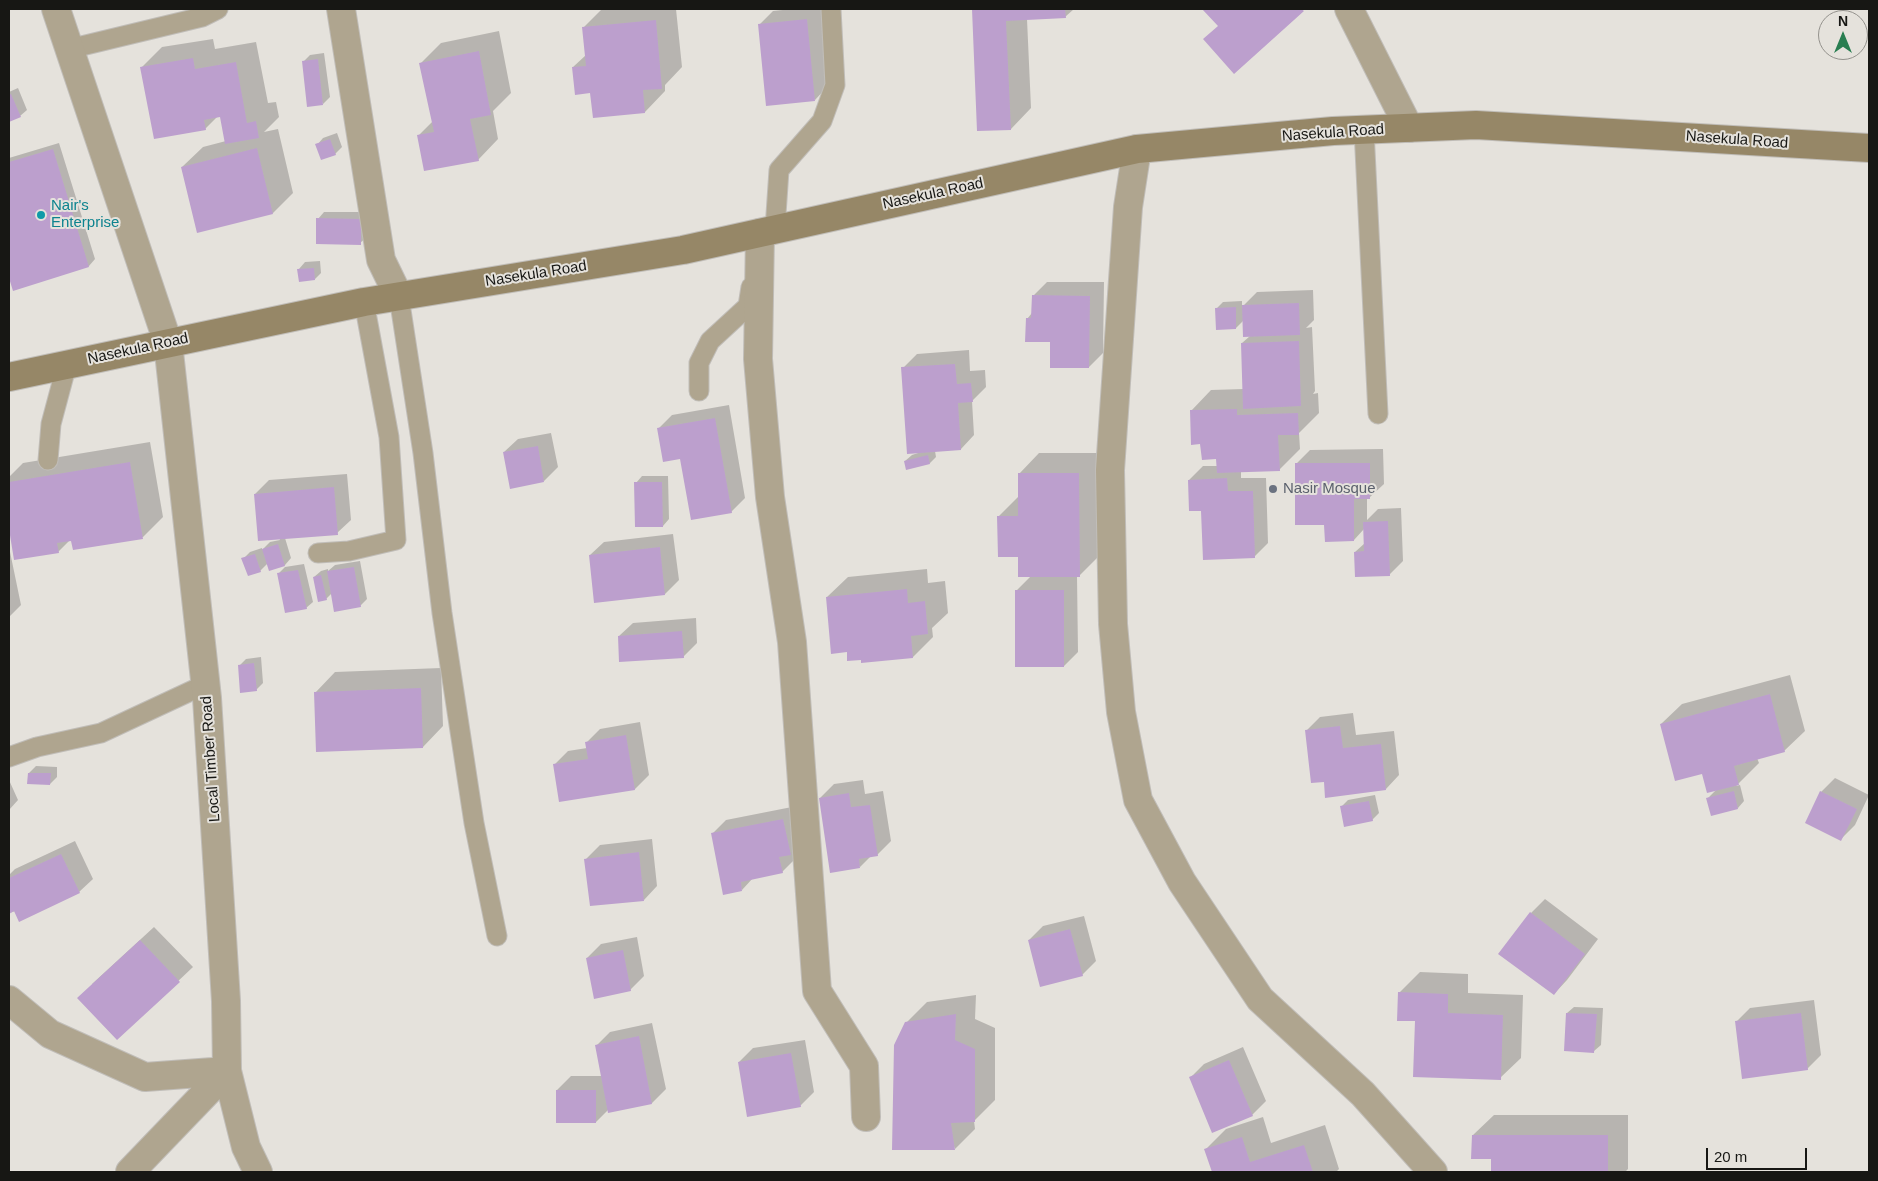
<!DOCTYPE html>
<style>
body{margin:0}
#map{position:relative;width:1878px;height:1181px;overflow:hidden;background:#e5e2dc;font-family:Arial,sans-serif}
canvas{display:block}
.frame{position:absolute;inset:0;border:10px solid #171714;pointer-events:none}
.north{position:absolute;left:1818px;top:10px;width:50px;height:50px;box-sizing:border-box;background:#e5e2dc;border:1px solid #93918c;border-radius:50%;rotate:0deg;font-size:14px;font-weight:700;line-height:20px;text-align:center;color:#171714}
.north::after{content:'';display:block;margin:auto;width:18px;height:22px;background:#297e51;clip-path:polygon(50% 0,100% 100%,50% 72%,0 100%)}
.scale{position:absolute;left:1706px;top:1148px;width:101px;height:22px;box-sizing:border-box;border:2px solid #171714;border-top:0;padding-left:6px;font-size:15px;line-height:18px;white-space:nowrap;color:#171714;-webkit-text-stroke:4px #e5e2dc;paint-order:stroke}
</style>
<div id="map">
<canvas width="1878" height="1181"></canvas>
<div class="frame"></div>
<div class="north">N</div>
<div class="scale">20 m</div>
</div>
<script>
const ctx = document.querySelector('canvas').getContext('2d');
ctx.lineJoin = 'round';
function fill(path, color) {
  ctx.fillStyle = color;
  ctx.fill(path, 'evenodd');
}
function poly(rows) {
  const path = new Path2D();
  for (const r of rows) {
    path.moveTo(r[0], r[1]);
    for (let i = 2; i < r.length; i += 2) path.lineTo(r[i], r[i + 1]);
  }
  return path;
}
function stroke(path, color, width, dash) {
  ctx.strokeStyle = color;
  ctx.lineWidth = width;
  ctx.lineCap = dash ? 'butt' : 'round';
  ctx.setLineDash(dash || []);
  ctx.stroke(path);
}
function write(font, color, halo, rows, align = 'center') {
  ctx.font = font + ' Arial,sans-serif';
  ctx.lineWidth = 4;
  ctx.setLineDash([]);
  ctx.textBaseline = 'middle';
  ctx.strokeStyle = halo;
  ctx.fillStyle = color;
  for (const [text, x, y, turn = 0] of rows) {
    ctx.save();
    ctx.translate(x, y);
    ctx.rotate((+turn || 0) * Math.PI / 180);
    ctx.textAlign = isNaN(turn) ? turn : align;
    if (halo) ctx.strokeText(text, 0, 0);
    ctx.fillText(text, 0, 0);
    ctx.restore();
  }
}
const shadow = poly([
 [602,9,676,9,682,67,665,85,665,91,645,112,591,92,573,67,586,55,584,27],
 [792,9,821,9,828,86,815,100,759,25,773,11],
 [973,9,1074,9,1065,17,1027,19,1031,108,1011,129,979,130],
 [1204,9,1304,9,1234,72,1219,25],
 [499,31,511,93,493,111,498,139,478,160,419,135,433,121,421,63,441,43],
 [213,39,215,49,256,42,268,103,276,102,279,117,264,132,278,129,293,193,273,213,198,231,182,167,203,147,226,141,221,116,217,117,205,129,141,68,162,47],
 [324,53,330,97,323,104,303,62,310,55],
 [18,88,27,110,20,116,9,121,9,92],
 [337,133,342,147,335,154,317,145,323,138],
 [59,143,95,259,89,266,14,290,9,274,9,158],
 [324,212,367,212,367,237,360,243,318,219],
 [320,261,321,273,315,279,299,269,305,262],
 [1047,282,1104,282,1103,353,1089,367,1051,341,1027,319,1032,313,1033,296],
 [1313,290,1314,320,1306,328,1312,327,1315,391,1313,394,1318,393,1319,413,1299,433,1300,449,1279,470,1241,471,1241,478,1266,478,1268,543,1254,557,1202,510,1189,480,1203,466,1218,466,1217,458,1191,411,1211,390,1244,389,1242,343,1250,336,1244,320,1236,328,1216,309,1223,302,1242,301,1242,307,1257,292],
 [969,350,970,371,985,370,986,387,972,401,974,435,961,449,935,451,936,457,930,463,905,461,912,455,918,453,903,368,917,354],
 [729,405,745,498,731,512,681,457,658,429,672,415],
 [551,433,558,467,544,481,504,452,518,439],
 [150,442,163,517,143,537,70,540,58,552,15,559,9,521,9,477,23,463],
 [1383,449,1384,484,1370,497,1367,497,1367,520,1378,509,1401,508,1403,561,1389,575,1355,552,1365,543,1364,529,1354,540,1325,524,1296,464,1310,450],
 [1039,453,1099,453,1100,555,1079,576,1077,576,1078,652,1064,666,1016,591,1031,576,999,516,1019,496,1019,474],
 [347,474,351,520,337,533,285,538,291,558,285,565,270,569,268,563,260,571,243,559,250,552,262,548,262,550,270,542,280,540,255,494,269,480],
 [642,476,668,476,669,519,663,526,636,483],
 [673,534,679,580,665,594,590,555,604,542],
 [9,547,21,605,9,617],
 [360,561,367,599,360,606,332,593,326,599,314,577,321,571,328,569,328,571,335,565],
 [304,564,313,602,306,608,278,574,285,567],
 [927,569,928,583,945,581,948,613,932,628,933,637,913,657,862,658,848,651,827,597,848,577],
 [696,618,697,643,683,657,619,636,633,623],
 [261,657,263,683,256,690,239,666,246,659],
 [441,668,443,726,423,747,315,693,335,672],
 [1790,675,1805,731,1784,751,1757,758,1759,763,1736,786,1740,785,1744,801,1738,808,1708,798,1717,789,1661,724,1682,704],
 [1353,713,1356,735,1394,731,1399,775,1386,789,1325,780,1306,731,1320,717],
 [640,722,649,775,635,789,561,801,554,765,568,751,587,748,586,743,600,729],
 [36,766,57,767,57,777,50,784,29,773],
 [1835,778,1869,795,1855,825,1841,839,1821,792],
 [9,780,18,800,9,810],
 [863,780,865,794,883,791,891,841,877,855,871,856,860,867,820,798,834,784],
 [1375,795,1379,813,1372,820,1341,807,1348,800],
 [797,806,796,858,782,872,753,878,742,890,712,834,726,820],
 [652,839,657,886,644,900,586,859,600,845],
 [75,841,93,879,79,892,9,913,9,875,15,869],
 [1545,899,1598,939,1567,980,1554,994,1531,913],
 [1084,916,1096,961,1082,975,1029,940,1043,926],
 [154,927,193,967,117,1039,92,984],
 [637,937,644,976,630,990,587,958,601,944],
 [1420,972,1468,974,1468,993,1523,995,1521,1058,1500,1078,1416,1020,1399,993],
 [976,995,975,1019,995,1028,995,1100,974,1121,975,1129,955,1149,906,1023,927,1002],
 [1814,1000,1821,1055,1807,1069,1736,1022,1750,1008],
 [1574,1007,1603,1008,1601,1045,1594,1051,1567,1013],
 [652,1023,666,1089,652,1103,609,1109,596,1122,557,1090,571,1076,602,1076,596,1046,610,1032],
 [805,1040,814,1092,800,1106,739,1062,753,1048],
 [1243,1047,1266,1101,1252,1115,1190,1078,1204,1064],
 [1494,1115,1628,1115,1628,1169,1625,1172,1492,1172,1492,1158,1473,1135],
 [1263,1117,1271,1143,1325,1125,1339,1169,1336,1172,1213,1172,1206,1149,1226,1129]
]);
const building = poly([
 [972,9,1065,9,1066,18,1006,21,1011,130,977,131],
 [1202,9,1301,9,1304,11,1234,74,1203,39,1218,26],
 [807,19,815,101,766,106,758,24],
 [656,20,662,89,643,90,645,113,593,118,590,93,575,95,572,67,586,66,582,27],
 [479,51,491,115,470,119,479,161,424,171,417,135,434,132,419,63],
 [193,58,195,69,236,62,247,123,256,121,259,138,225,144,220,117,204,120,206,130,154,139,140,67],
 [318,59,323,105,307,107,302,61],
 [11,94,21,117,9,122,9,95],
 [330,139,336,155,321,160,315,144],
 [257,148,273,214,197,233,181,167],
 [53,149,89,267,13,291,9,278,9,162],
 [316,218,361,219,361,245,316,244],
 [314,268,315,280,299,282,297,269],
 [1032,295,1090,296,1089,368,1050,368,1050,342,1025,342,1026,318,1031,318],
 [1299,303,1300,335,1243,337,1242,305],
 [1236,307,1236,329,1216,330,1215,308],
 [1299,341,1301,406,1243,409,1241,343],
 [955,364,957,384,971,383,973,402,958,403,961,450,907,454,901,367],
 [1237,409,1237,415,1298,413,1299,435,1278,435,1280,471,1217,473,1216,459,1202,460,1200,444,1191,445,1190,410],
 [715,418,732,513,691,520,680,459,663,462,657,428],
 [538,446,544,482,510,489,503,452],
 [928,455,930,464,906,470,904,461],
 [130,462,143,539,73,550,71,541,57,543,59,553,14,560,9,529,9,482],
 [1295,463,1370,463,1370,499,1354,499,1354,541,1325,542,1324,525,1295,525],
 [1018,473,1079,473,1080,577,1018,577,1018,557,998,557,997,516,1018,516],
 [1227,478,1228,491,1253,491,1255,558,1203,560,1201,511,1189,511,1188,480],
 [634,482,662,482,663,527,635,527],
 [334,487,338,535,258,541,254,494],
 [1388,521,1390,576,1355,577,1354,552,1364,551,1363,522],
 [278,544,285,566,269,571,262,549],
 [660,547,665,595,594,603,589,555],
 [255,554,261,572,248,576,241,558],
 [354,567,361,607,334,612,327,571],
 [298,570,307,609,285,613,277,573],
 [321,575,327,600,318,602,313,577],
 [907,589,908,603,925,601,928,634,911,636,913,658,861,663,861,660,847,661,847,652,831,654,826,597],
 [1015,590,1064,590,1064,667,1015,667],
 [682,631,684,658,619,662,618,636],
 [254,663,257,691,240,693,238,665],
 [421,688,423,748,316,752,314,692],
 [1770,694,1785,752,1734,766,1739,785,1707,793,1702,774,1675,781,1660,724],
 [1340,726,1343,748,1381,744,1386,790,1325,798,1324,782,1311,783,1305,730],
 [626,735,635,790,559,802,553,764,588,759,585,742],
 [28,773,51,773,50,785,27,784],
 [1734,791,1738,809,1711,816,1706,798],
 [1820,791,1857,809,1841,841,1805,823],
 [849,793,851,807,870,805,878,856,859,859,860,868,830,873,819,798],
 [1369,801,1373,821,1344,827,1340,806],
 [783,819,791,855,779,857,783,873,741,882,742,891,723,895,711,833],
 [639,852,644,901,590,906,584,859],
 [61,854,80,893,19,922,14,911,9,914,9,878],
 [1530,912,1585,954,1554,995,1498,954],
 [1070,929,1083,976,1040,987,1028,940],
 [140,940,180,982,117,1040,77,998],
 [623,950,631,991,594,999,586,958],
 [1398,992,1448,994,1448,1013,1503,1015,1501,1080,1413,1077,1415,1021,1397,1021],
 [1566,1013,1597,1014,1594,1053,1564,1051],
 [1801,1013,1808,1070,1742,1079,1735,1021],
 [956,1014,955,1040,975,1049,975,1122,951,1123,955,1150,892,1150,894,1045,905,1022],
 [639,1036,652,1104,608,1113,595,1045],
 [791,1053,801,1107,747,1117,738,1062],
 [1229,1060,1253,1116,1212,1133,1189,1077],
 [556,1090,596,1090,596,1123,556,1123],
 [1472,1135,1608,1135,1608,1172,1491,1172,1491,1159,1471,1159],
 [1242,1137,1250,1162,1304,1145,1313,1172,1212,1172,1204,1149]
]);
const service = poly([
 [69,49,202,17,218,9],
 [1364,130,1378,414],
 [775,229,779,170,822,121,835,85,831,9],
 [399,297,423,453,442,613,474,823,497,936],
 [699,391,699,363,710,341,748,306,751,287],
 [48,460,51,424,67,364],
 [318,553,349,551,396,540,389,437,364,302],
 [9,757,37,747,101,733,206,684]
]);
const minor = poly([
 [56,9,168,343,207,698,226,1001,227,1071,246,1147,258,1172],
 [341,9,381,260,399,297],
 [1349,9,1409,128],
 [1137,149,1128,207,1110,470,1113,624,1121,712,1138,800,1182,882,1260,999,1363,1094,1433,1172],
 [760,233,758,359,770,497,792,642,817,991,864,1066,866,1117],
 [9,1000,50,1034,145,1077,227,1071],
 [130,1172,227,1071]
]);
const secondary = poly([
 [9,377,364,302,683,250,1137,149,1333,131,1476,125,1869,148]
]);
const markers = [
 [41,215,5,"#0f9aa8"],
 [1273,489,5,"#6b7280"]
];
const streetNames = [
 ["Nasekula Road",1333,133,-4],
 ["Nasekula Road",1737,140,4],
 ["Nasekula Road",933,194,-12],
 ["Nasekula Road",536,274,-9],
 ["Nasekula Road",138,349,-12],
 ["Local Timber Road",211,759,-94]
];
const cultureNames = [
 ["Nair's",51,206],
 ["Enterprise",51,223]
];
const worshipNames = [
 ["Nasir Mosque",1283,489]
];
fill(shadow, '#0003');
fill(building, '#bc9fcd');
stroke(service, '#c0bdb8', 21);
stroke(minor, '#c0bdb8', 30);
stroke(secondary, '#c0bdb8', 30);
stroke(service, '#afa58f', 19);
stroke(minor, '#afa58f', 28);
stroke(secondary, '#968767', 28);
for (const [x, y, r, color] of markers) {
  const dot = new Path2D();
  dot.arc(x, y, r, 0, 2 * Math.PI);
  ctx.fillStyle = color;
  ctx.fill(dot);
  stroke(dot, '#e5e2dc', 2);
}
write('15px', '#171714', '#e5e2dc', streetNames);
write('15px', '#0d838f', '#e5e2dc', cultureNames, 'left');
write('15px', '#5b616d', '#e5e2dc', worshipNames, 'left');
</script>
